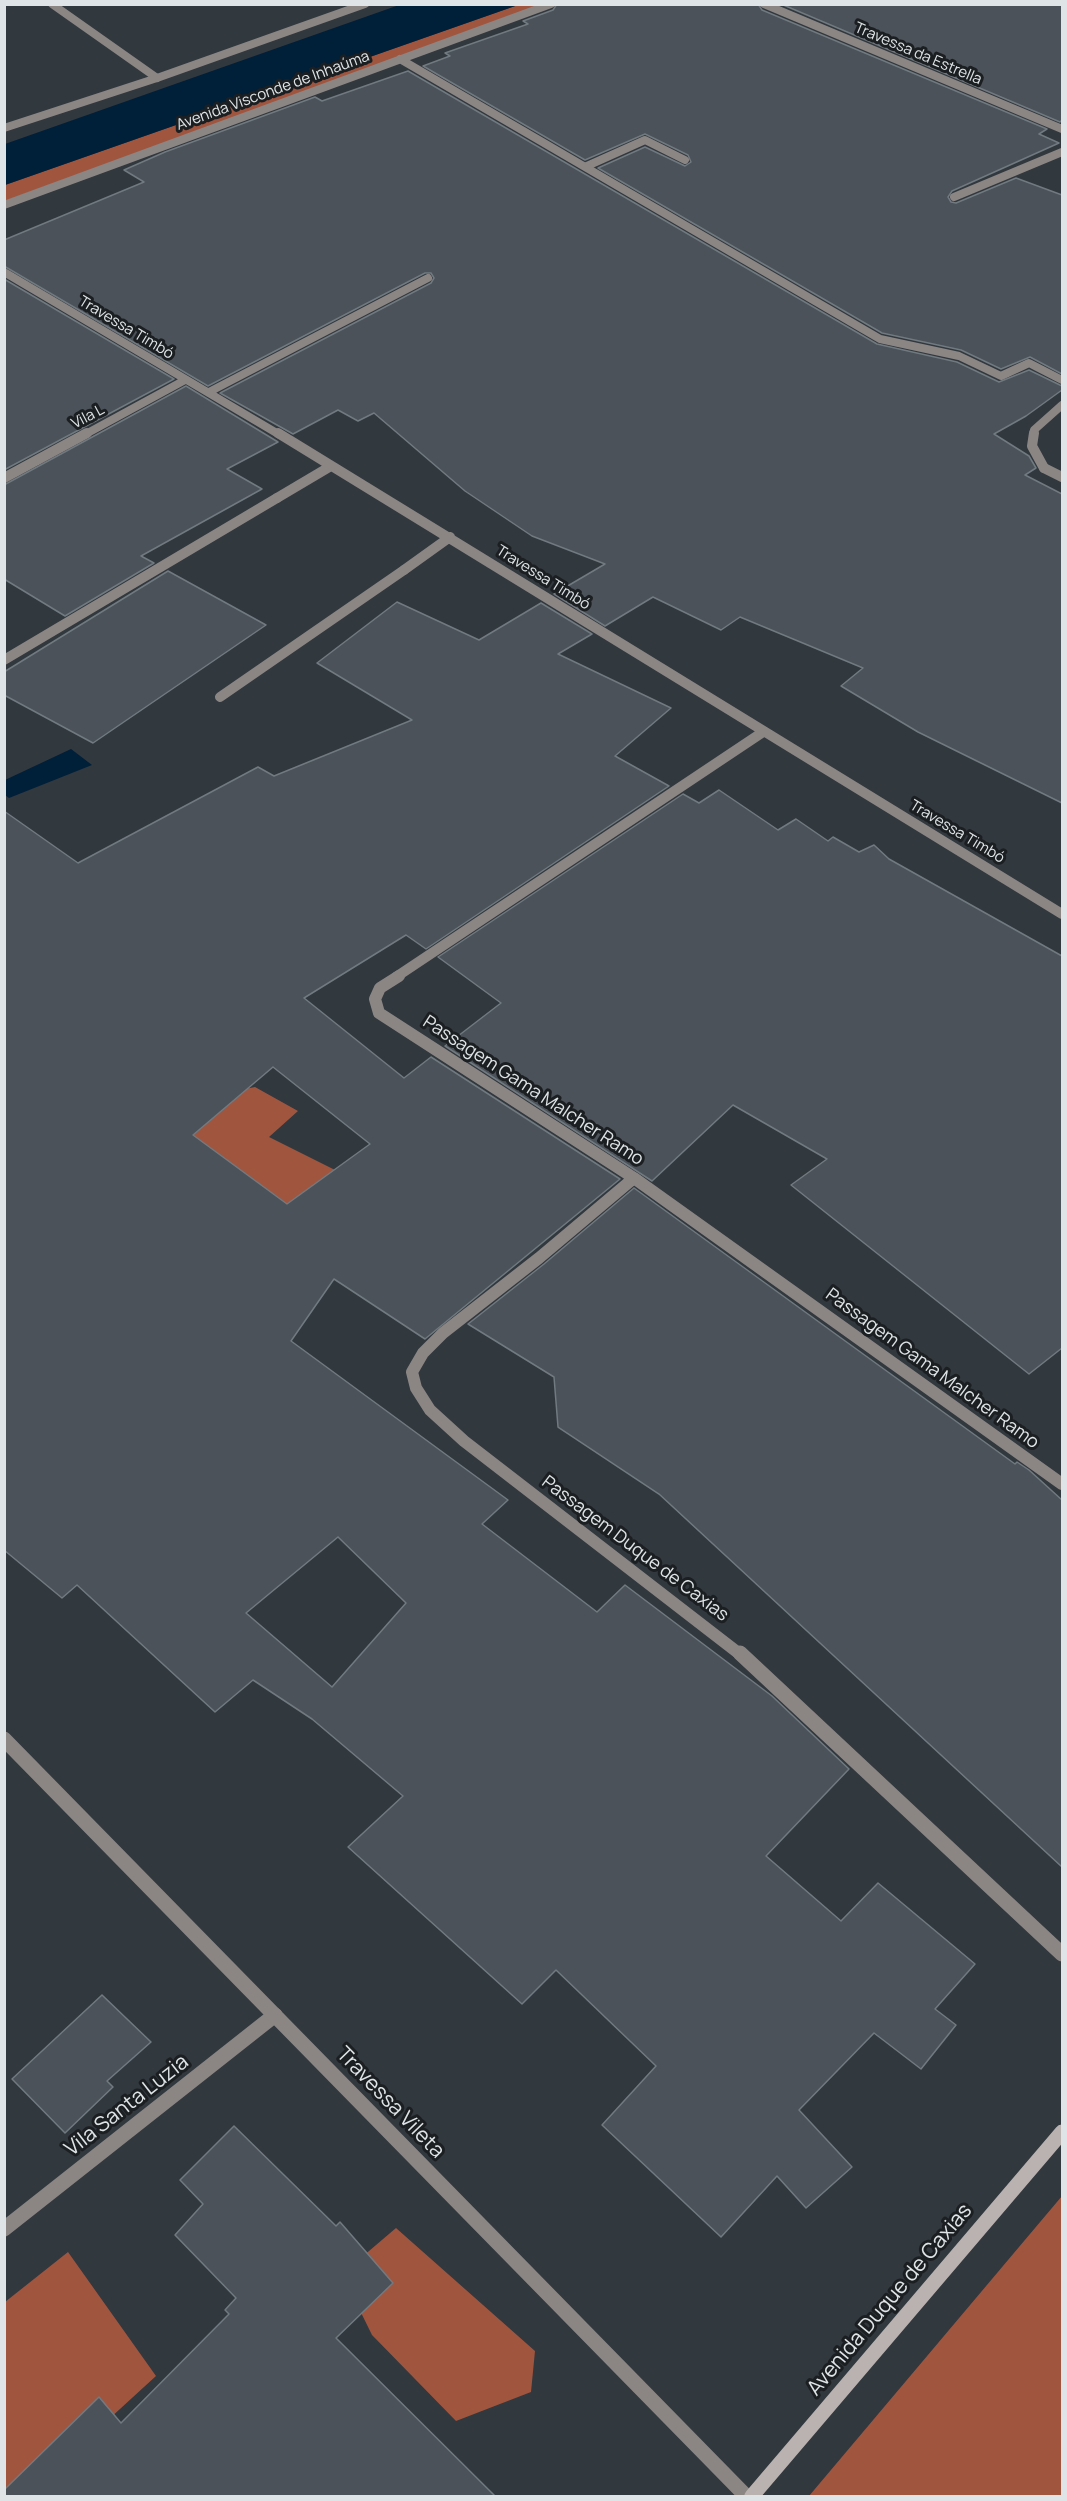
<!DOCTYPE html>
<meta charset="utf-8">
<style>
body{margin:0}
#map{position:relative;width:1067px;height:2501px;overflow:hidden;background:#31383e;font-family:Manrope,sans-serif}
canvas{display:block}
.frame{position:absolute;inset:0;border:6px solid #dfe4e7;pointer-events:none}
</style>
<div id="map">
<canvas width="1067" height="2501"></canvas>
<div class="frame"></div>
</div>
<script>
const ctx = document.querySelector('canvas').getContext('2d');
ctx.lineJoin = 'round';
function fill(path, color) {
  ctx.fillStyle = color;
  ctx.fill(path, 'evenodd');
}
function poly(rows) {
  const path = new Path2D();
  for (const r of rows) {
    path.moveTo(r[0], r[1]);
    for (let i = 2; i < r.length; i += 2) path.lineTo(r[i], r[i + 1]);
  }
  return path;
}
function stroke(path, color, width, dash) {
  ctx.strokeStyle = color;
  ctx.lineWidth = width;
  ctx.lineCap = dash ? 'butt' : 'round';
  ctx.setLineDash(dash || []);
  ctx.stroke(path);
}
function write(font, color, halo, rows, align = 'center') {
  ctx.font = font + ' Manrope,sans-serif';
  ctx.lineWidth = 6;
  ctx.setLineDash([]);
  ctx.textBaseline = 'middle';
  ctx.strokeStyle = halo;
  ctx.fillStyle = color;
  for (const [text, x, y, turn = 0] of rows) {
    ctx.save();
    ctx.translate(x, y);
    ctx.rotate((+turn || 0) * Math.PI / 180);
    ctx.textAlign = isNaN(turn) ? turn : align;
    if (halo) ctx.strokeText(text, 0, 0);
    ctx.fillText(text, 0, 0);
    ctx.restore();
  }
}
const forest = poly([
 [518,5,542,5,5,201,5,185],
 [255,1087,298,1111,269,1137,347,1176,5,1438,174,1151,240,1090],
 [1062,2196,1062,2496,809,2496],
 [396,2228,535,2351,531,2392,456,2421,372,2335,342,2274],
 [68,2252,156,2376,25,2496,5,2496,5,2302]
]);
const water = poly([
 [402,4,518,5,5,185,5,144],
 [71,749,92,765,9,798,5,795,5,780]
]);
const building = poly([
 [557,4,758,4,762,10,1047,129,1039,134,1059,143,952,191,948,197,951,202,956,203,1016,178,1062,195,1062,374,1030,357,1001,369,961,350,882,333,598,168,645,147,685,166,691,162,688,155,645,134,585,160,423,66,450,56,445,53,528,24,523,21,553,10,557,4],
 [781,4,1062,4,1062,120,1060,122,781,4],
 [408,71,877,344,957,362,999,382,1029,370,1062,386,1062,390,1026,416,994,434,1029,456,1036,468,1025,475,1062,494,1062,803,918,732,841,686,863,668,740,617,721,630,653,597,605,626,554,594,605,564,532,536,465,491,374,413,358,421,338,410,293,434,220,393,431,283,434,278,431,273,425,273,208,386,4,266,4,240,144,182,124,170,165,152,315,97,322,101,408,71],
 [4,279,174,379,4,470,4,279],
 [186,386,278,442,227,469,262,489,141,556,154,563,65,616,4,579,4,485,186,386],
 [168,571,266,625,93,743,4,695,4,672,168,571],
 [397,602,479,640,541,603,592,634,558,654,671,708,615,756,669,786,426,949,406,935,304,998,404,1078,431,1057,620,1179,425,1339,334,1279,291,1341,508,1500,482,1524,597,1612,625,1585,772,1696,849,1769,766,1856,841,1921,878,1883,975,1964,935,2009,956,2025,921,2069,874,2033,799,2110,852,2167,806,2208,777,2176,721,2237,602,2125,656,2066,556,1970,522,2004,348,1847,403,1796,312,1719,253,1680,215,1712,77,1585,62,1598,4,1550,4,811,78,863,258,767,274,776,412,720,317,663,397,602],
 [273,1067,370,1144,287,1204,193,1135,273,1067],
 [338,1537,406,1603,332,1687,246,1613,338,1537],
 [719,790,778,830,796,819,828,841,833,837,859,852,874,845,889,859,1062,956,1062,1348,1029,1374,791,1185,827,1159,733,1105,652,1181,445,1046,501,1003,438,957,683,794,699,803,719,790],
 [634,1188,1015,1464,1017,1462,1029,1470,1062,1500,1062,1867,659,1494,558,1427,554,1377,468,1324,544,1264,634,1188],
 [102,1995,151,2042,107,2081,113,2087,65,2133,12,2079,102,1995],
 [234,2126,336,2226,340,2222,393,2283,336,2338,495,2496,4,2496,4,2490,99,2397,121,2423,229,2314,225,2310,236,2298,175,2235,203,2204,180,2180,234,2126]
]);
const serviceFar1 = poly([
 [587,166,645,140,685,160],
 [954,197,1062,152]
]);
const service = poly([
 [1044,468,1062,477],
 [4,660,277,498],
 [220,697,404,570]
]);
const minorFar3 = poly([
 [52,4,157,78],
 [400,59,880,339,959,356,1001,376,1029,363,1062,380],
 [4,272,280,435],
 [209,392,428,278],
 [84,435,185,380],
 [1033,435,1034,430,1062,405]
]);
const minorFar2 = poly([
 [278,433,1062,914],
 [1034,433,1032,446,1044,468],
 [4,478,87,433],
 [277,498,331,466],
 [404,570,450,537],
 [396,977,763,732]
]);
const minorFar1 = poly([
 [399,976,380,988,375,999,379,1013,634,1178,1062,1484],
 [634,1178,539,1258,443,1333,423,1353,412,1372,416,1388,430,1410,464,1441,741,1655]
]);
const minor = poly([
 [740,1653,1062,1954],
 [4,2229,275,2015]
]);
const tertiaryFar1 = poly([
 [764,4,1062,129],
 [4,128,157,78,365,4],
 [4,205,551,4]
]);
const tertiary = poly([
 [4,1739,746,2496]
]);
const secondary = poly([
 [752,2496,1062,2132]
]);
const farStreetnames = [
 ["Travessa da Estrella",918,54,23],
 ["Avenida Visconde de Inhaúma",273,91,-20],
 ["Travessa Timbó",126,328,31],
 ["Vila L",88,417,-28],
 ["Travessa Timbó",543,578,32],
 ["Travessa Timbó",957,832,31]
];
const streetNames = [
 ["Passagem Gama Malcher Ramo",533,1091,33],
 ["Passagem Gama Malcher Ramo",932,1369,36],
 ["Passagem Duque de Caxias",635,1549,37]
];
const nearStreetnames = [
 ["Travessa Vileta",390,2103,46],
 ["Vila Santa Luzia",127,2106,-38],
 ["Avenida Duque de Caxias",890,2300,-50]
];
fill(forest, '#a0553f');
fill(water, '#001f39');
fill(building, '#4b5259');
stroke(building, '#727a81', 1.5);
stroke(serviceFar1, '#8b8684', 8);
stroke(service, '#8b8684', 10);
stroke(minorFar3, '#8b8684', 8);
stroke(minorFar2, '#8b8684', 10);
stroke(minorFar1, '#8b8684', 12);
stroke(minor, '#8b8684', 15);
stroke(tertiaryFar1, '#8b8684', 8);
stroke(tertiary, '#8b8684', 15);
stroke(secondary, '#bab2b0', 15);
write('15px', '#dfe4e7', '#1c1f22', farStreetnames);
write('18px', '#dfe4e7', '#1c1f22', streetNames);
write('21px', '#dfe4e7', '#1c1f22', nearStreetnames);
</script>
